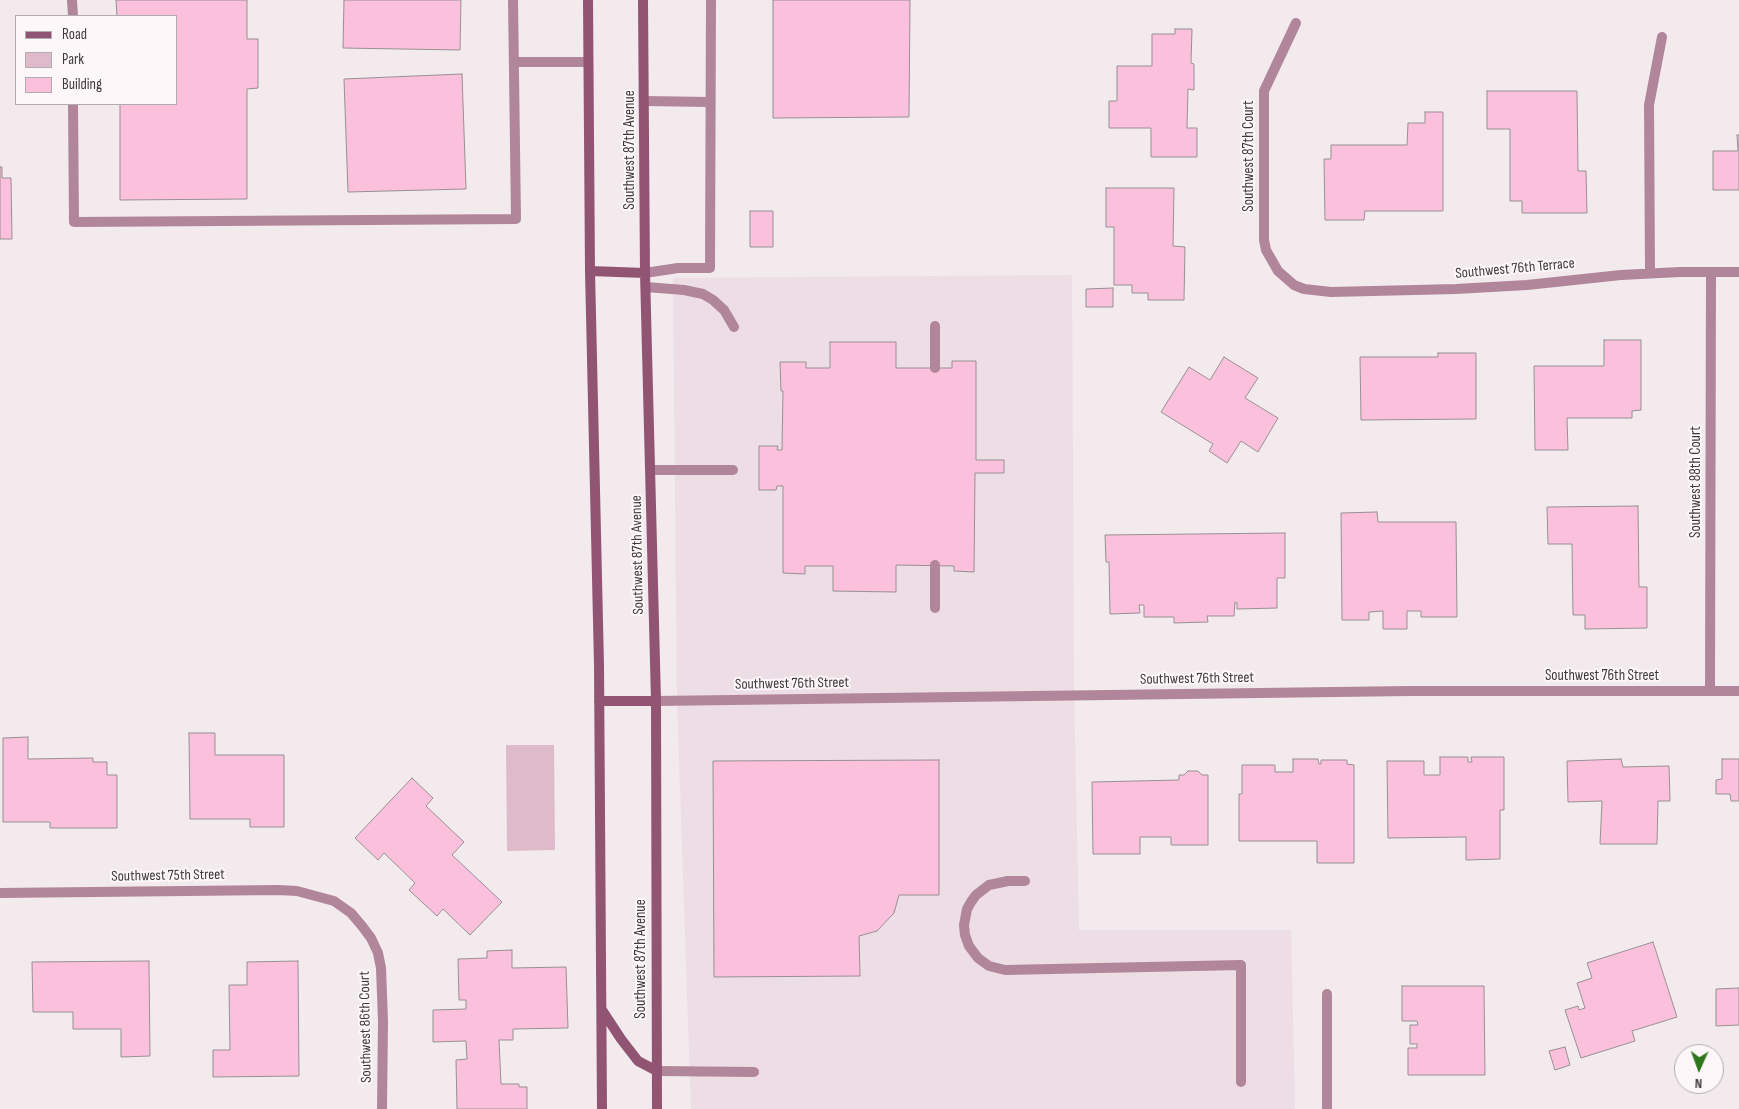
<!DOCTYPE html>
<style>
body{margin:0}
#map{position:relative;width:1739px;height:1109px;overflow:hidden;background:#f2eaed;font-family:"Sofia Sans Condensed",sans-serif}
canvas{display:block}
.legend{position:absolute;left:15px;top:15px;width:162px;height:90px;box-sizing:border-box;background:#fef7fa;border:1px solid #b1acae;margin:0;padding:6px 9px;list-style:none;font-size:15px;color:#3e3b3c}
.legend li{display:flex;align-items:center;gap:10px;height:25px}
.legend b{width:25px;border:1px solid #b1acae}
.north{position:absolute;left:1674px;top:1044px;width:50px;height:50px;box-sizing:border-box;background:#fef7fa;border:1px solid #b1acae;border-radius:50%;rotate:182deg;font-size:14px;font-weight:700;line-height:20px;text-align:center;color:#3e3b3c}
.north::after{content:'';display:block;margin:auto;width:18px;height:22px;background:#2f771b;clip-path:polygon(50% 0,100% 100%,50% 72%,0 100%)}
</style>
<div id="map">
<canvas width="1739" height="1109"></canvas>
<ul class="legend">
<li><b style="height:6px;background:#915472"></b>Road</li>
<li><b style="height:14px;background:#dfbaca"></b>Park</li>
<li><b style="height:14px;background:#fbc1dc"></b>Building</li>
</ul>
<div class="north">N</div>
</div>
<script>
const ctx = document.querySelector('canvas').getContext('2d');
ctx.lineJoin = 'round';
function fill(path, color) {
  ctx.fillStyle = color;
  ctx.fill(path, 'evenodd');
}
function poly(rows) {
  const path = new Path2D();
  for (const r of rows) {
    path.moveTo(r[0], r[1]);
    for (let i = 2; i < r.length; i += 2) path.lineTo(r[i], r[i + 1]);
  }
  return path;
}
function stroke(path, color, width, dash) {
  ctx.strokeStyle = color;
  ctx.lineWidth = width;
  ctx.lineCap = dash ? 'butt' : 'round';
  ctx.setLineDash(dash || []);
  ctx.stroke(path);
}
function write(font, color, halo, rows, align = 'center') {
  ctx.font = font + ' "Sofia Sans Condensed",sans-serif';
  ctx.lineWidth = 4;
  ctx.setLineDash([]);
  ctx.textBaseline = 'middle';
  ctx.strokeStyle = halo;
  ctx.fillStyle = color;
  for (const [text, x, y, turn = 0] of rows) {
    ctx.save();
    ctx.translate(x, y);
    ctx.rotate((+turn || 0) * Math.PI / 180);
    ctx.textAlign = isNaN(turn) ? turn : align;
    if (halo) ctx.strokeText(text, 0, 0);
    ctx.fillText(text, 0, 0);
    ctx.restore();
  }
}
const built = poly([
 [1072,275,1074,692,1079,930,1291,930,1295,1109,691,1109,677,699,673,278]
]);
const green = poly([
 [506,745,554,745,555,850,507,851]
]);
const building = poly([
 [116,0,247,0,247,39,258,39,258,88,247,89,247,199,120,200,120,104,176,104,176,16,117,16,116,0],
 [344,0,461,0,460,50,343,48,344,0],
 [773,0,910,0,909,117,773,118,773,0],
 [1175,29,1192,29,1191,63,1194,64,1194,90,1188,89,1187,128,1197,128,1197,157,1151,157,1151,128,1109,128,1109,101,1117,101,1117,66,1152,66,1152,34,1175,34,1175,29],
 [462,74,466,189,348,192,344,79,462,74],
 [1487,91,1577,91,1578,171,1586,171,1587,213,1522,213,1522,201,1510,201,1510,129,1487,129,1487,91],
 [1425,112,1443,112,1443,211,1365,211,1364,220,1325,220,1324,159,1331,159,1331,145,1407,145,1408,123,1425,123,1425,112],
 [1737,135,1739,135,1739,190,1713,190,1713,151,1738,151,1737,135],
 [0,167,2,167,2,178,11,178,12,239,0,239,0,167],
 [1106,188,1174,188,1173,246,1185,247,1184,300,1148,300,1148,293,1132,293,1132,285,1114,285,1114,227,1106,227,1106,188],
 [750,211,773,211,773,247,750,247,750,211],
 [1113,288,1113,307,1086,307,1086,289,1113,288],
 [1604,340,1641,340,1641,410,1632,411,1632,418,1567,418,1568,450,1535,450,1534,366,1604,366,1604,340],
 [830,342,896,342,896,368,952,368,952,361,976,361,976,460,1004,460,1004,473,975,473,974,572,954,571,954,566,896,565,896,592,833,591,833,566,805,566,805,574,783,573,783,486,777,486,776,490,759,490,759,446,778,446,777,450,782,450,783,391,781,391,780,362,806,362,806,368,830,368,830,342],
 [1438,353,1476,353,1476,419,1361,420,1360,357,1438,357,1438,353],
 [1224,357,1258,378,1245,398,1278,418,1258,452,1241,441,1227,463,1209,451,1213,444,1161,412,1189,367,1210,380,1224,357],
 [1638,506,1639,587,1647,587,1647,628,1585,629,1585,615,1573,615,1572,544,1548,544,1547,507,1638,506],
 [1377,512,1378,522,1456,522,1457,617,1421,617,1421,611,1407,611,1407,629,1383,629,1383,611,1369,612,1369,620,1342,620,1341,513,1377,512],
 [1285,533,1285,578,1277,578,1277,608,1237,609,1237,603,1235,602,1234,616,1207,616,1208,622,1174,623,1174,617,1144,617,1144,605,1139,605,1140,613,1110,614,1109,562,1106,562,1105,535,1285,533],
 [189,733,215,733,215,755,284,755,284,827,250,827,250,819,190,819,189,733],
 [28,737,28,759,93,758,93,762,107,762,107,775,117,775,117,828,50,828,50,822,3,822,3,738,28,737],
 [1440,757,1468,757,1468,762,1472,762,1471,757,1504,757,1504,810,1500,810,1500,859,1466,860,1466,837,1388,838,1387,761,1424,761,1424,775,1440,775,1440,757],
 [1293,759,1318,759,1319,764,1321,764,1321,760,1347,760,1347,764,1354,765,1354,863,1317,863,1317,841,1239,841,1239,794,1242,794,1242,765,1275,765,1275,772,1293,772,1293,759],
 [1621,759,1623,767,1669,766,1670,801,1658,801,1657,844,1600,844,1602,801,1568,802,1567,761,1621,759],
 [1722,759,1739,759,1739,801,1731,801,1730,794,1716,794,1716,780,1722,779,1722,759],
 [939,760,939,895,899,895,894,913,877,931,859,936,860,976,714,977,713,761,939,760],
 [1188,771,1198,771,1202,775,1208,775,1208,845,1171,845,1171,837,1140,837,1140,854,1093,854,1092,782,1179,780,1179,775,1184,775,1188,771],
 [412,778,433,798,426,806,464,842,452,855,502,902,470,935,443,909,437,916,409,890,415,883,384,853,378,860,355,838,412,778],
 [1653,942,1677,1017,1632,1031,1635,1041,1581,1058,1565,1010,1578,1006,1579,1010,1585,1008,1577,983,1592,978,1587,963,1653,942],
 [512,950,512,968,566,967,568,1028,513,1029,513,1040,499,1040,501,1084,519,1084,519,1087,527,1087,527,1109,457,1109,456,1060,467,1059,466,1041,433,1042,433,1010,466,1009,466,1000,459,1000,458,959,487,958,487,951,512,950],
 [149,961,150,1056,121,1057,121,1029,73,1029,73,1012,33,1012,32,962,149,961],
 [298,961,299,1076,213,1077,213,1050,230,1050,229,985,247,985,247,962,298,961],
 [1402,986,1484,986,1485,1075,1408,1075,1408,1048,1417,1048,1417,1044,1410,1044,1410,1025,1418,1025,1417,1021,1402,1021,1402,986],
 [1739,988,1739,1025,1716,1026,1716,989,1739,988],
 [1565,1047,1570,1065,1555,1070,1549,1051,1565,1047]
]);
const service = poly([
 [72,0,73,16],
 [514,62,588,62],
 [644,101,710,102],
 [73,104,74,222,516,219,513,0],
 [645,273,678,268,710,268,711,0],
 [646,287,684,290,703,294,713,300,724,310,734,327],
 [935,368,935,326],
 [651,470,733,470],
 [935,608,935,565],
 [1025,881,1008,881,989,885,976,895,971,902,967,909,964,925,965,935,969,946,978,958,989,966,1005,970,1241,965,1241,1082],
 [657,1071,754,1072]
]);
const minor = poly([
 [1296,23,1264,91,1264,240,1266,250,1278,271,1294,285,1304,289,1331,292,1456,289,1527,285,1621,275,1680,272,1739,272],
 [1650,273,1649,105,1662,37],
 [1710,691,1711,272],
 [656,701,1410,691,1739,691],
 [0,893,278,890,297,891,334,901,351,913,362,926,371,938,378,953,381,968,383,1021,382,1109],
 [1327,1109,1327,994]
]);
const secondary = poly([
 [588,0,590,271,599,665,602,1109],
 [643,0,645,273,656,701,657,1109],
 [590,271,645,273],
 [599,701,656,701],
 [602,1010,621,1039,638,1061,657,1071]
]);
const streetNames = [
 ["Southwest 87th Avenue",630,150,-90],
 ["Southwest 87th Court",1249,156,-90],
 ["Southwest 76th Terrace",1515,269,-5],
 ["Southwest 88th Court",1696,482,-90],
 ["Southwest 87th Avenue",638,555,-91],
 ["Southwest 76th Street",1602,676],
 ["Southwest 76th Street",1197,679,-1],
 ["Southwest 76th Street",792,684,-1],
 ["Southwest 75th Street",168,876,-1],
 ["Southwest 87th Avenue",641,959,-90],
 ["Southwest 86th Court",366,1027,-91]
];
fill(built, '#eddde4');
fill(green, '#dfbaca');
fill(building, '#fbc1dc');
stroke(building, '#979093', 1);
stroke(service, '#b1869a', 10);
stroke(minor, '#b1869a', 10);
stroke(secondary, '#915472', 10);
write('15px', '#3e3b3c', '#fef7fa', streetNames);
</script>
